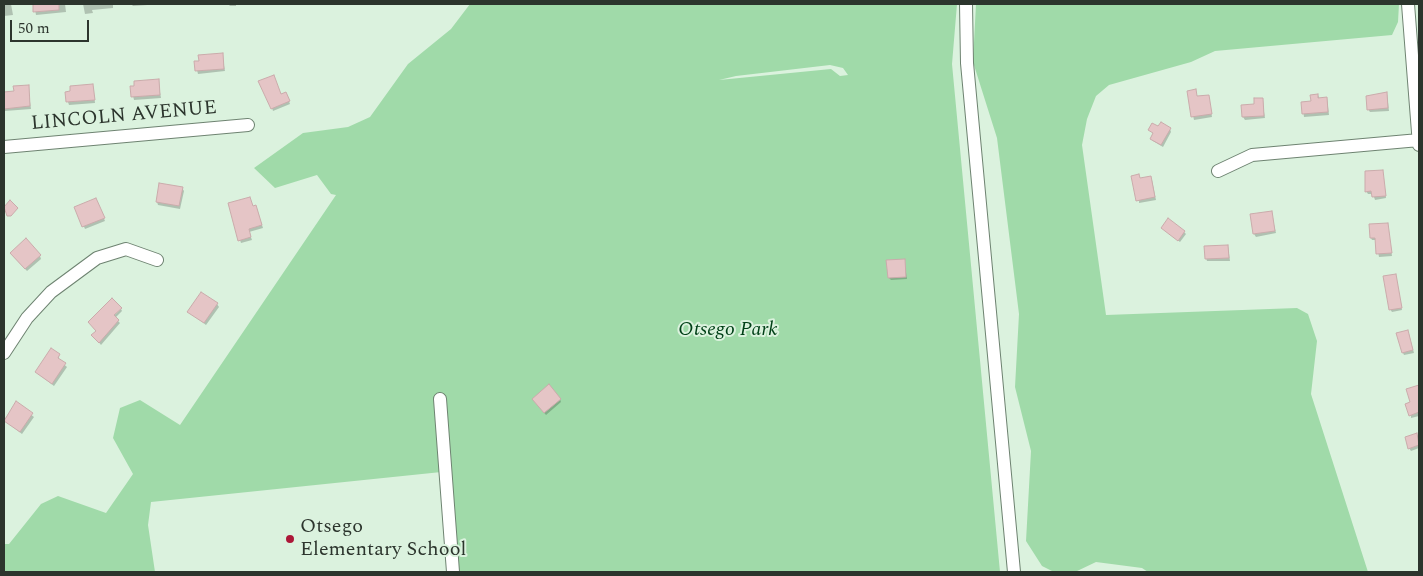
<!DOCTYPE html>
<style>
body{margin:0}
#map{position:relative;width:1423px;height:576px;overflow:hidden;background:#dbf2de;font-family:Spectral,serif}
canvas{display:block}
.frame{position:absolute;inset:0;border:5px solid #2c352d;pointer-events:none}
.scale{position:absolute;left:10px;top:20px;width:79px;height:22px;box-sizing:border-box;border:2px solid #2c352d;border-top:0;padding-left:6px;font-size:15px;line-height:18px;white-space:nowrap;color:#2c352d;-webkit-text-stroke:4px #dbf2de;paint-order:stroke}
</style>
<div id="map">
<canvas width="1423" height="576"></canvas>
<div class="frame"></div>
<div class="scale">50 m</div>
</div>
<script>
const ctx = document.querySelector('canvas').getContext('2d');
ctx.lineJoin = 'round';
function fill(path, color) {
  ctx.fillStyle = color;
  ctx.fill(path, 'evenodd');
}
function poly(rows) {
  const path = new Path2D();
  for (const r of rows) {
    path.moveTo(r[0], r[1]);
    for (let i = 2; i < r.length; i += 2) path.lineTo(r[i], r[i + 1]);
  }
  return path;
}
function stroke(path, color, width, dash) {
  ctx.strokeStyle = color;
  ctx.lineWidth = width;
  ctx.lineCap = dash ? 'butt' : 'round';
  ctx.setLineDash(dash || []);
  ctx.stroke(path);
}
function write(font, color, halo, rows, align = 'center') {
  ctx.font = font + ' Spectral,serif';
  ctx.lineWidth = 4;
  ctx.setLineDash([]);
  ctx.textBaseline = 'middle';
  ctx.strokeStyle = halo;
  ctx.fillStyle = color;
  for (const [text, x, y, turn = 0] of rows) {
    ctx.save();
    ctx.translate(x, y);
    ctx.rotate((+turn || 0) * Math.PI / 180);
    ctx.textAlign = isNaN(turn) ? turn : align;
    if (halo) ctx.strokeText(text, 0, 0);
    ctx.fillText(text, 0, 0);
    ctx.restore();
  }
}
const green = poly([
 [470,4,957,4,952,64,1000,572,459,572,451,471,151,502,148,525,155,572,4,572,4,544,9,544,41,504,58,496,106,513,133,474,113,438,120,408,140,400,180,425,336,195,331,194,317,175,275,188,254,168,303,133,348,127,370,117,408,64,451,29],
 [830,65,843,68,848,75,840,76,831,69,719,80,736,76],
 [976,4,1399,4,1398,22,1392,35,1215,51,1191,62,1109,85,1096,96,1087,119,1082,145,1106,315,1297,308,1308,314,1317,341,1311,394,1368,572,1148,572,1142,568,1096,562,1075,572,1054,572,1042,566,1026,541,1031,451,1015,387,1019,314,997,138,973,62]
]);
const shadow = poly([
 [4,4,11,4,13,15,4,16],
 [34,4,65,4,66,12,36,15],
 [83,4,113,4,113,8,92,10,93,13,85,14],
 [131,4,162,4,133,6],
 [228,4,236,4,236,6,230,6],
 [222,54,225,71,198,74,195,62],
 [158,80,161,98,134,100,131,87],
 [28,86,31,109,5,111,4,93,15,93],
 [93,86,95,103,69,105,68,102],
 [1188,92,1197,98,1209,99,1212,117,1194,120],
 [1387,94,1389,111,1370,112,1368,109],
 [281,95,287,96,290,104,273,111,272,108],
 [1318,95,1320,99,1327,98,1329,115,1304,117,1302,103,1312,103],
 [1262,99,1265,118,1245,120,1243,117],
 [1170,129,1171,132,1163,147,1153,141,1152,139,1154,134,1150,130],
 [1382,171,1386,198,1375,200,1373,194,1368,194,1366,191],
 [1140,178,1152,180,1156,200,1139,203],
 [182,188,184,191,180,209,158,205,157,202],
 [97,202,105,221,85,229,76,208],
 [253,207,257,209,263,228,249,232,252,240,241,243,240,240],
 [1271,212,1276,233,1256,237,1254,234],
 [1387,224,1392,256,1379,257,1376,240,1372,240,1371,238],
 [1163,228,1184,232,1186,234,1180,242],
 [1228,246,1230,261,1207,261,1206,258],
 [13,256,40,256,41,259,27,271],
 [904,260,907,279,891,280,889,278],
 [1396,276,1402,310,1392,312,1390,309],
 [217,304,219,307,206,325,189,312],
 [121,309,122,311,115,318,120,323,101,345,93,335],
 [1409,334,1414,353,1404,355,1403,353],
 [59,355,59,360,67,367,54,386,36,372],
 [1419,386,1419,416,1411,418,1411,403,1407,390],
 [560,399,561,402,546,415,535,402],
 [16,403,34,417,22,434,4,420],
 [1417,434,1419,448,1411,451,1409,448]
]);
const building = poly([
 [33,4,59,4,59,10,33,12,33,4],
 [223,53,224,69,195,71,194,61,199,61,198,55,223,53],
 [274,75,281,94,286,92,290,101,271,109,258,81,274,75],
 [159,79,160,95,131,97,130,86,134,86,134,81,159,79],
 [93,84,95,100,66,102,65,92,70,91,70,86,93,84],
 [29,85,30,106,4,109,4,92,14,91,13,86,29,85],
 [1196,89,1197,96,1209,95,1212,114,1191,117,1187,91,1196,89],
 [1387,92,1388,108,1367,110,1366,96,1387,92],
 [1318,94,1318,98,1327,97,1328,112,1302,114,1301,102,1311,101,1310,95,1318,94],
 [1254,98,1263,98,1264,116,1242,117,1241,105,1254,104,1254,98],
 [1161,122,1171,128,1161,145,1150,139,1153,133,1148,130,1152,123,1158,126,1161,122],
 [1383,170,1386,196,1372,197,1371,191,1365,192,1365,171,1383,170],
 [1139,174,1140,178,1151,176,1155,197,1136,201,1131,176,1139,174],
 [159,183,183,187,179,206,156,202,159,183],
 [250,197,253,206,256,205,262,225,249,229,251,237,238,241,228,203,250,197],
 [96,198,105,218,82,227,74,207,96,198],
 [10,200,18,208,11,216,7,216,4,207,10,200],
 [1272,211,1275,231,1253,234,1250,214,1272,211],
 [1168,218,1185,231,1178,241,1161,228,1168,218],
 [1388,223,1392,253,1376,254,1375,238,1370,238,1369,224,1388,223],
 [26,238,41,255,25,269,10,253,26,238],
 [1228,245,1229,258,1205,259,1204,246,1228,245],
 [905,259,906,277,888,278,886,260,905,259],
 [1396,274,1402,308,1389,310,1383,276,1396,274],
 [201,292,218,303,204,323,187,312,201,292],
 [112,298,122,308,114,315,119,320,99,343,91,335,96,331,88,322,112,298],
 [1408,330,1413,350,1402,353,1396,333,1408,330],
 [51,348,60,354,58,358,66,363,52,384,35,372,51,348],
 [549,384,561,399,544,413,532,399,549,384],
 [1419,385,1419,412,1409,416,1405,404,1410,402,1406,389,1419,385],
 [16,401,33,413,20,432,4,421,16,401],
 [1417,433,1419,445,1408,449,1405,437,1417,433]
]);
const street = poly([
 [966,4,967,63,1014,572],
 [1408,4,1419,145],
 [4,147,248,125],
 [1218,171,1252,155,1419,140],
 [4,353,27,318,51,292,97,258,126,249,157,260],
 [440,399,453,572]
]);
const markers = [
 [290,539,5,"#ac1738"]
];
const streetNames = [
 ["LINCOLN AVENUE",124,117,-5]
];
const parkNames = [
 ["Otsego Park",728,331]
];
const poiNames = [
 ["Otsego",300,528],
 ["Elementary School",300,551]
];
fill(green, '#a0daa9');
fill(shadow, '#0003');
fill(building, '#e5c5c6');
stroke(building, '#caabab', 1);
stroke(street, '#6e8371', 14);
stroke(street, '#fff', 12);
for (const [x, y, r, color] of markers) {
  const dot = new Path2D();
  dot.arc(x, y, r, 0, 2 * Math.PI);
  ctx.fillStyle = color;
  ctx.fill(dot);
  stroke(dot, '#dbf2de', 2);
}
write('20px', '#2c352d', '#dbf2de', streetNames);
write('italic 20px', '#004017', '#dbf2de', parkNames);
write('20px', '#2c352d', '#dbf2de', poiNames, 'left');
</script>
